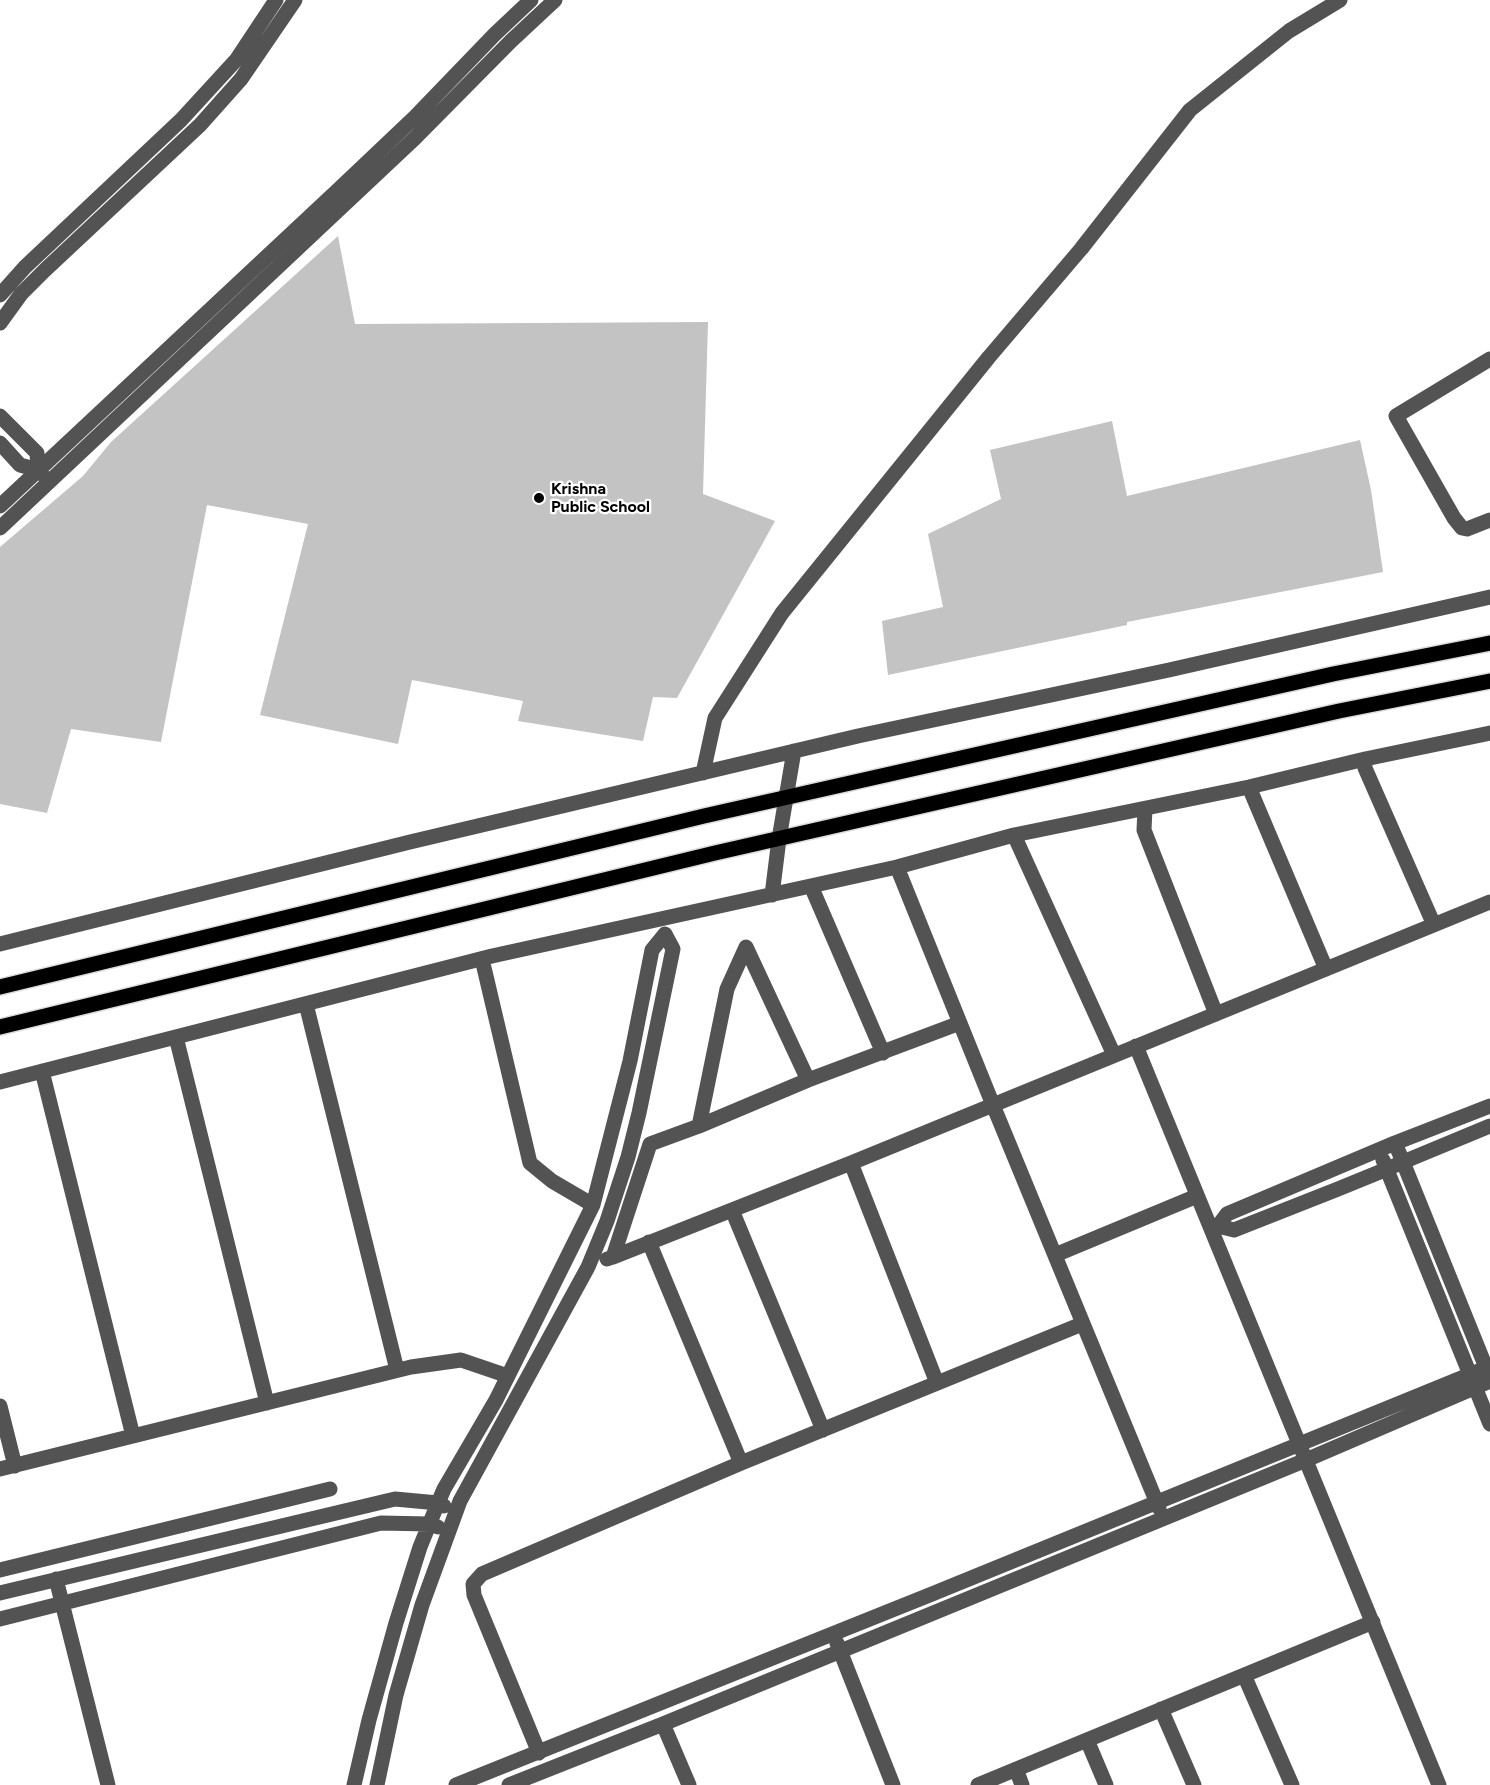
<!DOCTYPE html>
<style>
body{margin:0}
canvas{display:block;background:#fff}
</style>
<canvas width="1490" height="1785"></canvas>
<script>
const ctx = document.querySelector('canvas').getContext('2d');
ctx.lineJoin = 'round';
function fill(path, color) {
  ctx.fillStyle = color;
  ctx.fill(path, 'evenodd');
}
function poly(rows) {
  const path = new Path2D();
  for (const r of rows) {
    path.moveTo(r[0], r[1]);
    for (let i = 2; i < r.length; i += 2) path.lineTo(r[i], r[i + 1]);
  }
  return path;
}
function stroke(path, color, width, dash) {
  ctx.strokeStyle = color;
  ctx.lineWidth = width;
  ctx.lineCap = dash ? 'butt' : 'round';
  ctx.setLineDash(dash || []);
  ctx.stroke(path);
}
function write(font, color, halo, rows, align = 'center') {
  ctx.font = font + ' Figtree,sans-serif';
  ctx.lineWidth = 4.5;
  ctx.setLineDash([]);
  ctx.textBaseline = 'middle';
  ctx.strokeStyle = halo;
  ctx.fillStyle = color;
  for (const [text, x, y, turn = 0] of rows) {
    ctx.save();
    ctx.translate(x, y);
    ctx.rotate((+turn || 0) * Math.PI / 180);
    ctx.textAlign = isNaN(turn) ? turn : align;
    if (halo) ctx.strokeText(text, 0, 0);
    ctx.fillText(text, 0, 0);
    ctx.restore();
  }
}
const building = poly([
 [338,236,355,324,708,322,703,494,775,521,677,698,653,697,643,741,518,721,523,701,412,680,398,744,260,715,308,524,207,505,161,742,71,729,47,813,0,804,0,547,83,476,111,442],
 [1112,421,1127,496,1360,440,1371,490,1383,572,1127,622,1127,625,888,675,882,621,943,607,928,534,1001,499,990,450]
]);
const minor = poly([
 [0,295,25,267,181,120,237,59,276,0],
 [0,323,21,294,45,270,200,125,241,79,295,0],
 [1490,359,1396,416,1454,518,1462,528,1467,529,1490,520],
 [0,416,37,453,38,470,42,474],
 [0,443,20,465,38,470],
 [0,506,338,190,415,117,495,34,531,0],
 [0,528,415,138,511,41,555,0],
 [1365,759,1365,768,1434,925],
 [703,773,715,718,782,613,989,357,1081,249,1190,110,1289,31,1340,0],
 [1249,787,1326,969],
 [1145,809,1144,830,1216,1014],
 [1014,835,1114,1055],
 [897,867,993,1105,1159,1508],
 [811,886,883,1053],
 [772,895,779,839,794,751],
 [0,944,410,842,858,736,1169,670,1490,597],
 [482,959,530,1163,552,1181,593,1205],
 [306,1004,397,1370],
 [176,1037,267,1403],
 [1136,1046,1439,1785],
 [42,1071,133,1436],
 [0,1082,492,956,897,867,1014,835,1249,787,1365,759,1490,733],
 [699,1126,808,1080],
 [1395,1143,1490,1106],
 [1383,1160,1490,1424],
 [851,1163,937,1383],
 [732,1210,823,1430],
 [649,1242,741,1463],
 [1055,1255,1197,1196],
 [613,1257,851,1163,1490,902],
 [607,1259,613,1257,650,1144,699,1126,727,989,746,947,808,1080,960,1023],
 [1489,1375,1403,1162,1395,1143,1227,1214,1218,1226,1234,1230,1338,1189,1387,1169,1403,1162,1490,1126],
 [0,1406,15,1466],
 [0,1469,411,1367,461,1360,508,1376],
 [0,1570,330,1489],
 [56,1579,108,1785],
 [0,1593,395,1499,438,1503,444,1506],
 [0,1619,381,1523,429,1524,438,1527],
 [837,1643,893,1785],
 [1244,1675,1292,1785],
 [1161,1709,1194,1785],
 [663,1724,689,1785],
 [1087,1740,1106,1785],
 [539,1753,474,1595,473,1584,482,1574,741,1463,1082,1324],
 [1016,1769,1022,1785],
 [354,1785,369,1720,396,1623,420,1547,438,1503,444,1489,496,1400,593,1205,630,1061,652,950,665,934,673,949,639,1113,628,1157,607,1221,588,1267,460,1501,422,1605,396,1695,377,1785],
 [456,1785,932,1594,1486,1368],
 [509,1785,663,1724,1306,1460,1490,1381],
 [978,1785,1373,1622]
]);
const major = poly([
 [0,987,704,816,1333,674,1490,643],
 [0,1027,715,853,1339,711,1490,681]
]);
const markers = [
 [539,498,6,"#000"]
];
const poiNames = [
 ["Krishna",551,489],
 ["Public School",551,507]
];
fill(building, '#c3c3c3');
stroke(major, '#dbdbdb', 18);
stroke(minor, '#535353', 15);
stroke(major, '#000', 15);
for (const [x, y, r, color] of markers) {
  const dot = new Path2D();
  dot.arc(x, y, r, 0, 2 * Math.PI);
  ctx.fillStyle = color;
  ctx.fill(dot);
  stroke(dot, '#fff', 2);
}
write('bold 16px', '#000', '#fff', poiNames, 'left');
</script>
